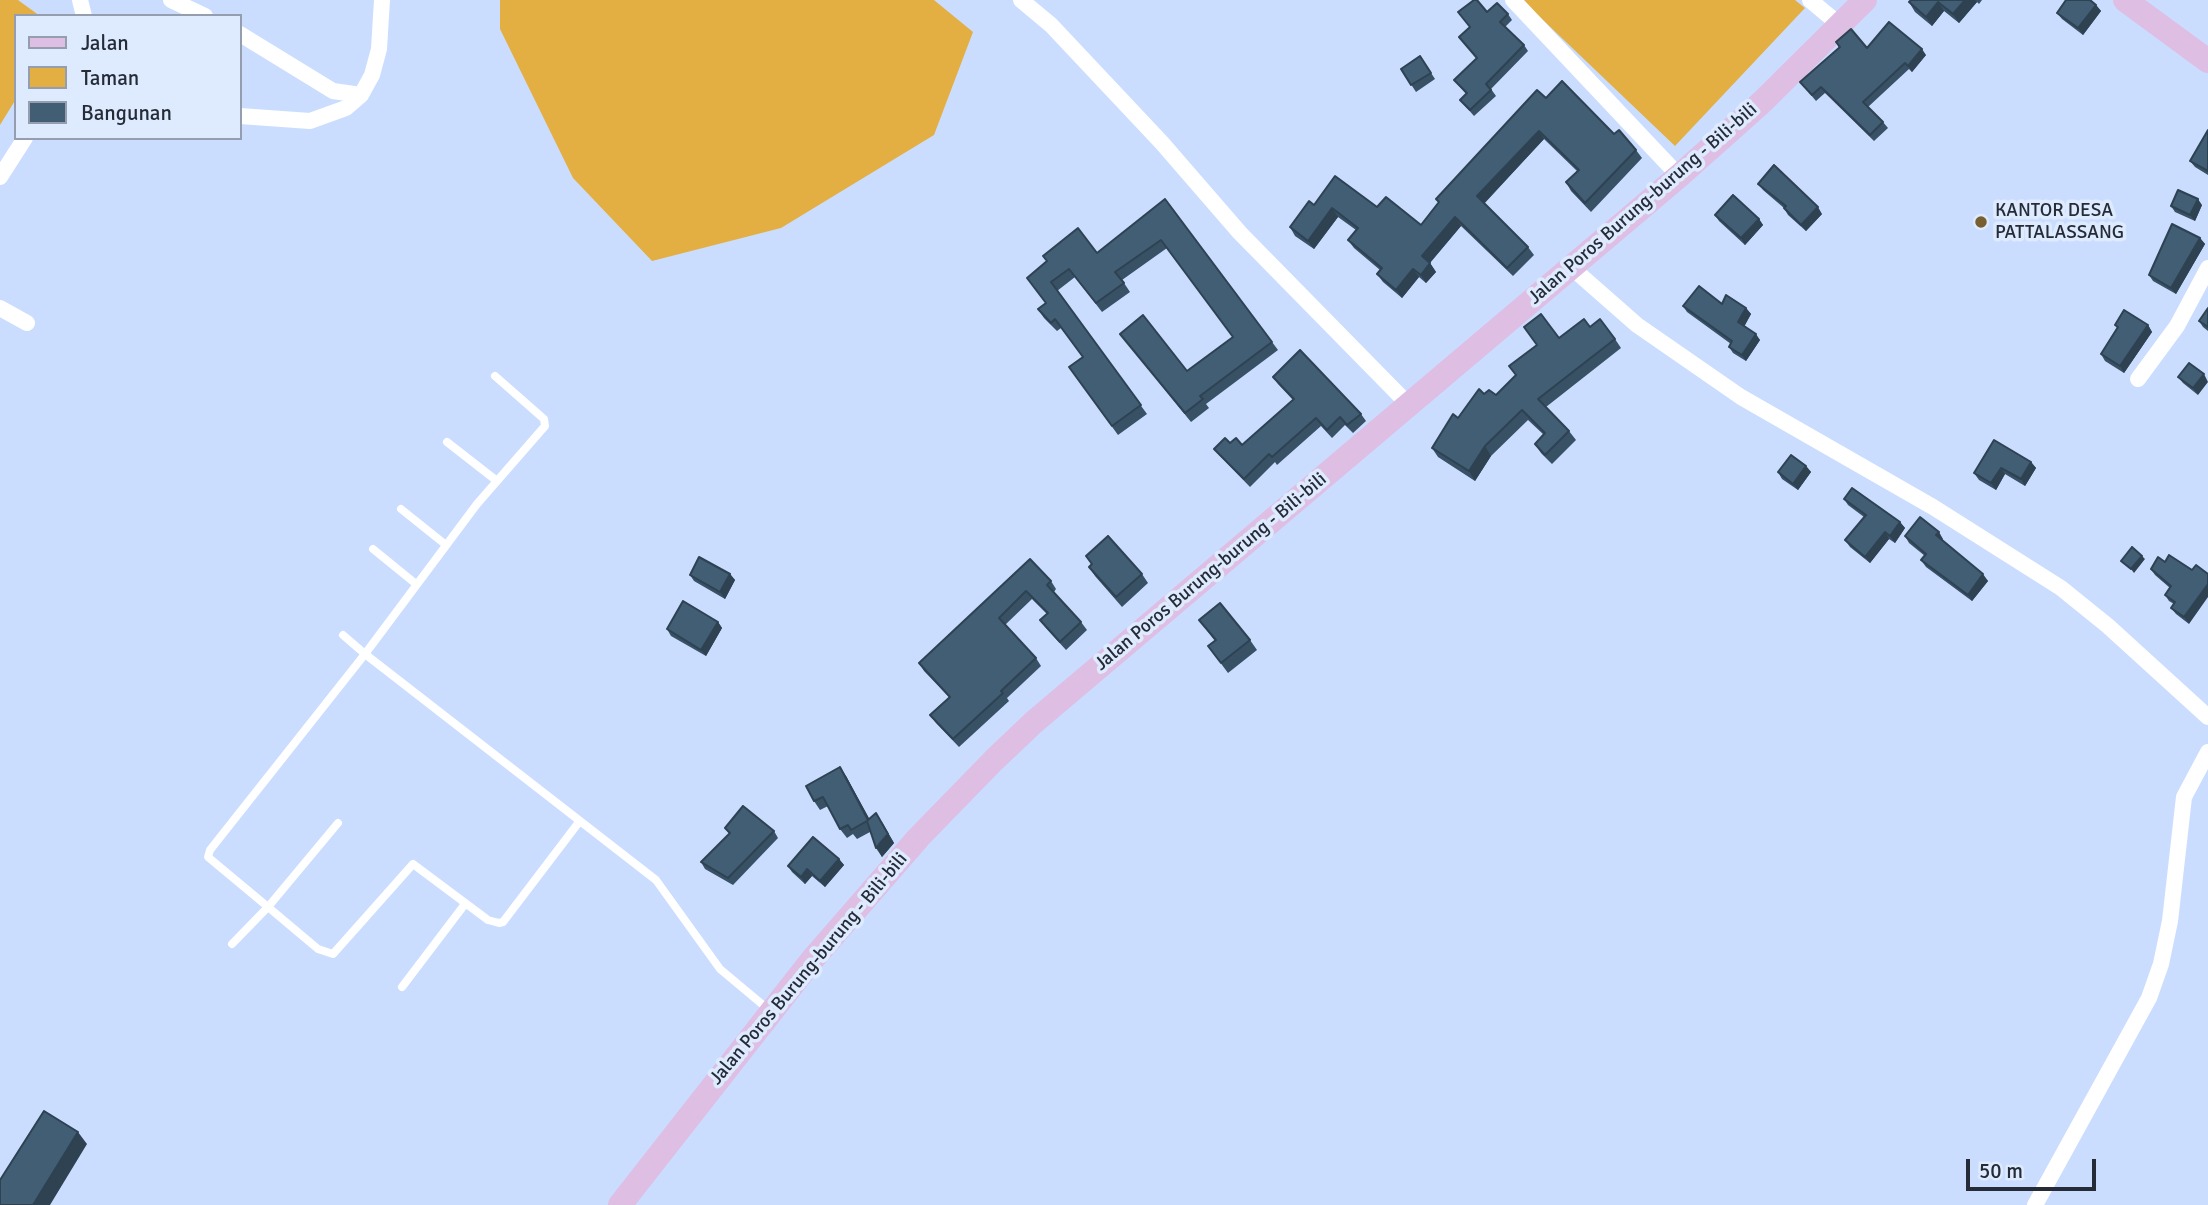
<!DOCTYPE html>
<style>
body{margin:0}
#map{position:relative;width:2208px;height:1205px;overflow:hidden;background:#caddff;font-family:Signika,sans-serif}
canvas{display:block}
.legend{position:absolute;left:14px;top:14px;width:228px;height:126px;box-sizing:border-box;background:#deeafe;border:2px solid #949eaf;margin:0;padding:9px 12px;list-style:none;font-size:21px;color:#252c38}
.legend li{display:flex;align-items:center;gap:14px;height:35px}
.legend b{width:35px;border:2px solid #949eaf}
.scale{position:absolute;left:1966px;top:1159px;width:130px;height:32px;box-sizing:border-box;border:4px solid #252c38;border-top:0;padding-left:9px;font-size:21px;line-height:24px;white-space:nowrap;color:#252c38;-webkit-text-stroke:5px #deeafe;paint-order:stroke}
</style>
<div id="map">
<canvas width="2208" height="1205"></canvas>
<ul class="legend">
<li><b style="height:9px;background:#debee2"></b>Jalan</li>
<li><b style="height:19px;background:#e3af42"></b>Taman</li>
<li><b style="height:19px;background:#415e75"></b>Bangunan</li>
</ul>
<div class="scale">50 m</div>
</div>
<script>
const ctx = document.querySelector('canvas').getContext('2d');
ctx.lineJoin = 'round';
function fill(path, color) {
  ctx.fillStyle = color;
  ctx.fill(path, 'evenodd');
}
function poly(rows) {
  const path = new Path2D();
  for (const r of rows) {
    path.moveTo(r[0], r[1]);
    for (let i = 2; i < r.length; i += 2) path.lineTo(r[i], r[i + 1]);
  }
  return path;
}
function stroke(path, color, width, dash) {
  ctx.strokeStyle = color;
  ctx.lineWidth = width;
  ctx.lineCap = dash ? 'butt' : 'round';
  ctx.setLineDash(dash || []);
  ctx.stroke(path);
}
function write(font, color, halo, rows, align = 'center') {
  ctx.font = font + ' Signika,sans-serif';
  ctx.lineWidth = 7;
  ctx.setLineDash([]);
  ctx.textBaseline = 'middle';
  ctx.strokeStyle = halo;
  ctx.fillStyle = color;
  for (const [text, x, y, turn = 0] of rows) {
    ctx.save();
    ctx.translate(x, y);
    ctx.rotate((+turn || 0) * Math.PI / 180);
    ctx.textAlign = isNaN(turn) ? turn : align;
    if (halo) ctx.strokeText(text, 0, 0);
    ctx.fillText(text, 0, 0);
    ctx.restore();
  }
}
const green = poly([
 [0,0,18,0,40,16,16,16,16,99,0,125],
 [500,0,934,0,973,32,934,135,781,228,652,261,573,178,500,29],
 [1522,0,1795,0,1805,8,1675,146]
]);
const lane = poly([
 [447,442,497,481],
 [401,509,446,545],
 [373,549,416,584],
 [343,635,365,654,477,504,545,426,544,419,495,376],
 [338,823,268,907,208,857,210,850,365,654,656,880,720,969,769,1010],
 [232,944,268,907,318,949,333,954,413,864,488,920,499,923,503,922,579,822],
 [402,987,465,904]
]);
const street = poly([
 [80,0,84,16],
 [171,0,205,16],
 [1021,0,1051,25,1162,143,1240,233,1408,404],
 [1513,0,1679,176],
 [1810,0,1841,26],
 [240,34,333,91,361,95],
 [240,116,310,121,346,108,361,95,372,75,379,49,382,0],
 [0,177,25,138],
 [1571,267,1637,325,1741,397,1933,507,2061,588,2108,626,2208,717],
 [0,308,27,323],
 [2138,379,2177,326,2208,268],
 [2035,1205,2149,998,2161,964,2170,921,2184,797,2208,752]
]);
const primary = poly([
 [2125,0,2208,61],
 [620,1205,812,960,919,837,994,760,1034,722,1679,176,1761,103,1865,0]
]);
const wall = poly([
 [1911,0,1982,0,1979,4,1977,2,1959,23,1944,11,1932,26,1915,12,1909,2],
 [2096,5,2101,11,2083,35,2062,19,2057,13],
 [1487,12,1508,14,1512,20,1505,27,1524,45,1528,51,1491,89,1496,96,1474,116,1460,100,1466,94,1454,80,1477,59,1459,37],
 [1836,42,1926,55,1912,72,1909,69,1868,107,1883,122,1888,128,1874,141,1825,93,1816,101,1800,82,1839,48],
 [1420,56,1435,79,1416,92,1401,69],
 [1546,98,1614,134,1636,150,1642,158,1591,212,1571,191,1566,182,1577,171,1544,139,1484,203,1528,247,1534,255,1513,276,1461,226,1430,263,1436,272,1426,283,1419,277,1402,298,1383,282,1377,274,1380,270,1354,248,1348,240,1356,230,1338,217,1314,249,1295,236,1290,227,1314,205,1377,207,1421,225,1439,203,1436,199],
 [2208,130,2208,175,2195,167,2190,161],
 [1758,184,1822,214,1806,231,1788,215,1784,208,1763,190],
 [1165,199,1278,350,1206,404,1209,408,1191,422,1120,334,1187,371,1233,337,1167,248,1122,280,1130,292,1102,312,1075,277,1057,291,1147,414,1118,435,1069,367,1083,357,1061,328,1057,331,1044,318,1038,309,1046,303,1027,278,1097,253],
 [2202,205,2195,221,2175,212,2171,206],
 [1715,215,1759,219,1763,225,1745,245,1719,221],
 [2200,238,2205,244,2176,294,2153,281,2149,275],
 [1722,304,1746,308,1751,314,1744,326,1760,340,1746,361,1733,353,1729,347,1731,344,1687,312,1683,306],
 [2208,308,2208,331,2203,327,2199,321],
 [2115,325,2148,325,2152,332,2124,373,2105,361,2101,354,2117,328],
 [1590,327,1615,339,1621,348,1546,407,1569,431,1576,440,1552,464,1541,453,1535,444,1544,435,1528,420,1491,456,1475,481,1438,457,1432,448,1458,418,1484,394,1496,395,1559,338],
 [2189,363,2198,395,2183,383,2178,377],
 [1273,377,1361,414,1366,421,1353,433,1345,425,1332,438,1321,426,1277,465,1275,462,1250,487,1220,456,1214,449,1230,443,1242,445,1293,400,1278,384],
 [2031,462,2036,468,2025,486,2005,474,1996,490,1979,480,1974,473],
 [1806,466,1811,472,1798,490,1782,479,1778,472],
 [1844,499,1900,522,1905,528,1895,543,1889,539,1870,563,1850,547,1845,540,1864,517,1848,505],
 [1905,536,1943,539,1942,540,1988,581,1972,601,1926,567,1921,560,1925,556,1909,543],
 [1086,556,1142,574,1148,583,1122,607,1095,576,1089,567,1091,564],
 [2158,557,2189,624,2176,614,2171,608,2174,604,2169,601,2165,595,2170,588,2155,575,2151,569],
 [1030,559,1051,581,1056,589,1054,592,1081,622,1087,630,1066,650,1046,628,1040,620,1047,614,1032,599,1005,625,1036,658,1041,666,1007,698,1009,701,959,747,936,723,930,715,949,697,924,671,919,663],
 [730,574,735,580,725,599,694,581,690,575],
 [1199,620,1250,640,1257,650,1228,673,1208,646,1215,641],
 [718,622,722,628,706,656,671,636,667,629],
 [846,776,869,819,882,822,894,843,882,857,870,832,857,839,853,834,847,838,840,829,828,806,820,810,814,801],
 [725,828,774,831,778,838,733,885,705,869,701,862,729,834],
 [839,859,844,865,825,887,812,876,805,884,792,872,788,866]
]);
const shadedWall = poly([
 [1965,0,1975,0,1977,2,1959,23,1953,14],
 [1938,2,1944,11,1932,26,1926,17],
 [2096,5,2101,11,2083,35,2078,28],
 [1922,49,1926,55,1912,72,1908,66],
 [1539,131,1544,139,1483,205,1477,196],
 [2198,199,2202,205,2195,221,2190,215],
 [1818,207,1822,214,1806,231,1801,225],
 [1332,208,1338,217,1314,249,1308,241],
 [1455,217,1461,226,1428,265,1422,256],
 [1759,219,1763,225,1745,245,1741,238],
 [2200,238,2205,244,2176,294,2171,288],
 [1430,263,1436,272,1426,283,1421,275],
 [1413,269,1419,277,1402,298,1396,290],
 [1746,308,1751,314,1743,329,1738,322],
 [2148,325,2152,332,2124,373,2120,366],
 [1756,334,1760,340,1746,361,1742,355],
 [2204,374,2208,382,2198,395,2193,388],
 [1485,446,1491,456,1475,481,1469,471],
 [2031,462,2036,468,2025,486,2021,479],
 [1806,466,1811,472,1798,490,1793,484],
 [2001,468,2005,474,1996,490,1991,483],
 [1900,522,1905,528,1895,543,1890,536],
 [1885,532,1889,539,1870,563,1865,557],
 [1939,532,1943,539,1941,542,1936,535],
 [2142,556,2145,559,2134,573,2131,569],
 [730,574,735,580,725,599,720,592],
 [1983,574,1988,581,1972,601,1968,595],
 [2208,584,2208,597,2189,624,2184,617],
 [718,622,722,628,706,656,701,650],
 [840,767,846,776,875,829,868,820],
 [876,813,894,843,882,857,876,848],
 [839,859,844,865,825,887,820,881],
 [807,869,812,876,805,884,801,877],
 [78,1132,87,1144,50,1205,33,1205]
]);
const building = poly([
 [1474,0,1477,0,1487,12,1497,3,1508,14,1500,22,1524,45,1486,84,1491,90,1470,110,1460,100,1467,93,1454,80,1477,58,1459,37,1470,27,1458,12,1474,0],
 [1911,0,1965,0,1953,14,1938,2,1926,17,1909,2,1911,0],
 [2066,0,2090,0,2096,5,2078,28,2057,13,2066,0],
 [1889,22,1922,49,1908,66,1905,63,1863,102,1883,122,1870,135,1821,87,1812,95,1800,82,1840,47,1836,42,1851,29,1867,48,1889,22],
 [1420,56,1431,73,1411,85,1401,69,1420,56],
 [1562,81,1614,134,1619,130,1636,150,1585,203,1566,182,1579,170,1539,131,1477,196,1528,247,1507,268,1455,217,1422,256,1430,263,1421,275,1413,269,1396,290,1377,274,1382,268,1348,240,1358,228,1332,208,1308,241,1290,227,1309,201,1314,205,1335,176,1377,207,1386,197,1421,225,1439,202,1436,199,1537,90,1546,98,1562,81],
 [2208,130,2208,171,2190,161,2208,130],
 [1774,165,1818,207,1801,225,1784,208,1786,206,1758,184,1774,165],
 [2178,190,2198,199,2190,215,2171,206,2178,190],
 [1733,195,1759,219,1741,238,1715,215,1733,195],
 [1165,199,1272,342,1200,396,1203,399,1185,413,1120,334,1143,315,1187,371,1233,337,1161,240,1115,272,1124,283,1096,303,1069,269,1051,282,1141,405,1112,426,1069,367,1083,357,1055,319,1051,323,1038,309,1046,303,1027,278,1047,261,1043,256,1078,228,1097,253,1165,199],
 [2172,224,2200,238,2171,288,2149,275,2172,224],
 [1699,286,1722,304,1726,295,1746,308,1738,322,1756,334,1742,355,1729,347,1732,341,1683,306,1699,286],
 [2208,308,2208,327,2199,321,2208,308],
 [2124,310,2148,325,2120,366,2101,354,2118,327,2115,325,2124,310],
 [1541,314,1559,338,1584,319,1590,327,1600,319,1615,339,1538,399,1569,431,1545,455,1535,444,1545,433,1522,410,1485,446,1469,471,1432,448,1453,414,1458,418,1479,389,1484,394,1489,390,1496,395,1516,375,1509,366,1537,345,1524,327,1541,314],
 [1300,350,1361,414,1347,425,1340,417,1327,430,1316,418,1272,457,1269,454,1244,479,1214,449,1225,438,1230,443,1236,438,1242,445,1294,399,1273,377,1300,350],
 [2189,363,2204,374,2193,388,2178,377,2189,363],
 [1994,440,2031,462,2021,479,2001,468,1991,483,1974,473,1994,440],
 [1791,455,1806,466,1793,484,1778,472,1791,455],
 [1852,488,1900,522,1890,536,1885,532,1865,557,1845,540,1866,515,1844,499,1852,488],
 [1920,517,1939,532,1936,535,1983,574,1968,595,1921,560,1926,554,1905,536,1920,517],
 [1108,536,1142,574,1116,597,1089,567,1092,564,1086,556,1108,536],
 [2132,547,2142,556,2131,569,2121,561,2132,547],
 [2169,555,2192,570,2196,565,2208,574,2208,584,2184,617,2171,608,2175,602,2165,595,2171,586,2151,569,2158,557,2165,562,2169,555],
 [699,557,730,574,720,592,690,575,699,557],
 [1030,559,1051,581,1047,585,1081,622,1060,642,1040,620,1048,613,1026,591,999,618,1036,658,1001,691,1003,693,953,739,930,715,950,697,919,663,1030,559],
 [683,601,718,622,701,650,667,629,683,601],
 [1220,603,1250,640,1221,663,1208,646,1216,640,1199,620,1220,603],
 [840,767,868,820,876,813,888,834,876,848,867,821,851,830,848,825,840,829,823,797,814,801,806,786,840,767],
 [743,806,774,831,728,878,701,862,730,833,725,828,743,806],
 [813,837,839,859,820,881,807,869,801,877,788,866,813,837],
 [44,1111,78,1132,33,1205,0,1205,0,1180,44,1111]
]);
const markers = [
 [1981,222,7,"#775f30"]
];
const streetNames = [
 ["Jalan Poros Burung-burung - Bili-bili",1643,204,-41],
 ["Jalan Poros Burung-burung - Bili-bili",1211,572,-40],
 ["Jalan Poros Burung-burung - Bili-bili",809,969,-50]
];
const poiNames = [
 ["KANTOR DESA",1995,211],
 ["PATTALASSANG",1995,233]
];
fill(green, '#e3af42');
stroke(lane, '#fff', 8);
stroke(street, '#fff', 16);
stroke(primary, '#debee2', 24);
fill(wall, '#385165');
fill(shadedWall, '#2e4252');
fill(building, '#415e75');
stroke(building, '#2e4252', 2);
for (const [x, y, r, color] of markers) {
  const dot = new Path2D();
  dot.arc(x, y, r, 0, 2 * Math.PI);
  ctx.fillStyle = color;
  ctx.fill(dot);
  stroke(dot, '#deeafe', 2.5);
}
write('19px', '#252c38', '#deeafe', streetNames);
write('19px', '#252c38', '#deeafe', poiNames, 'left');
</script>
